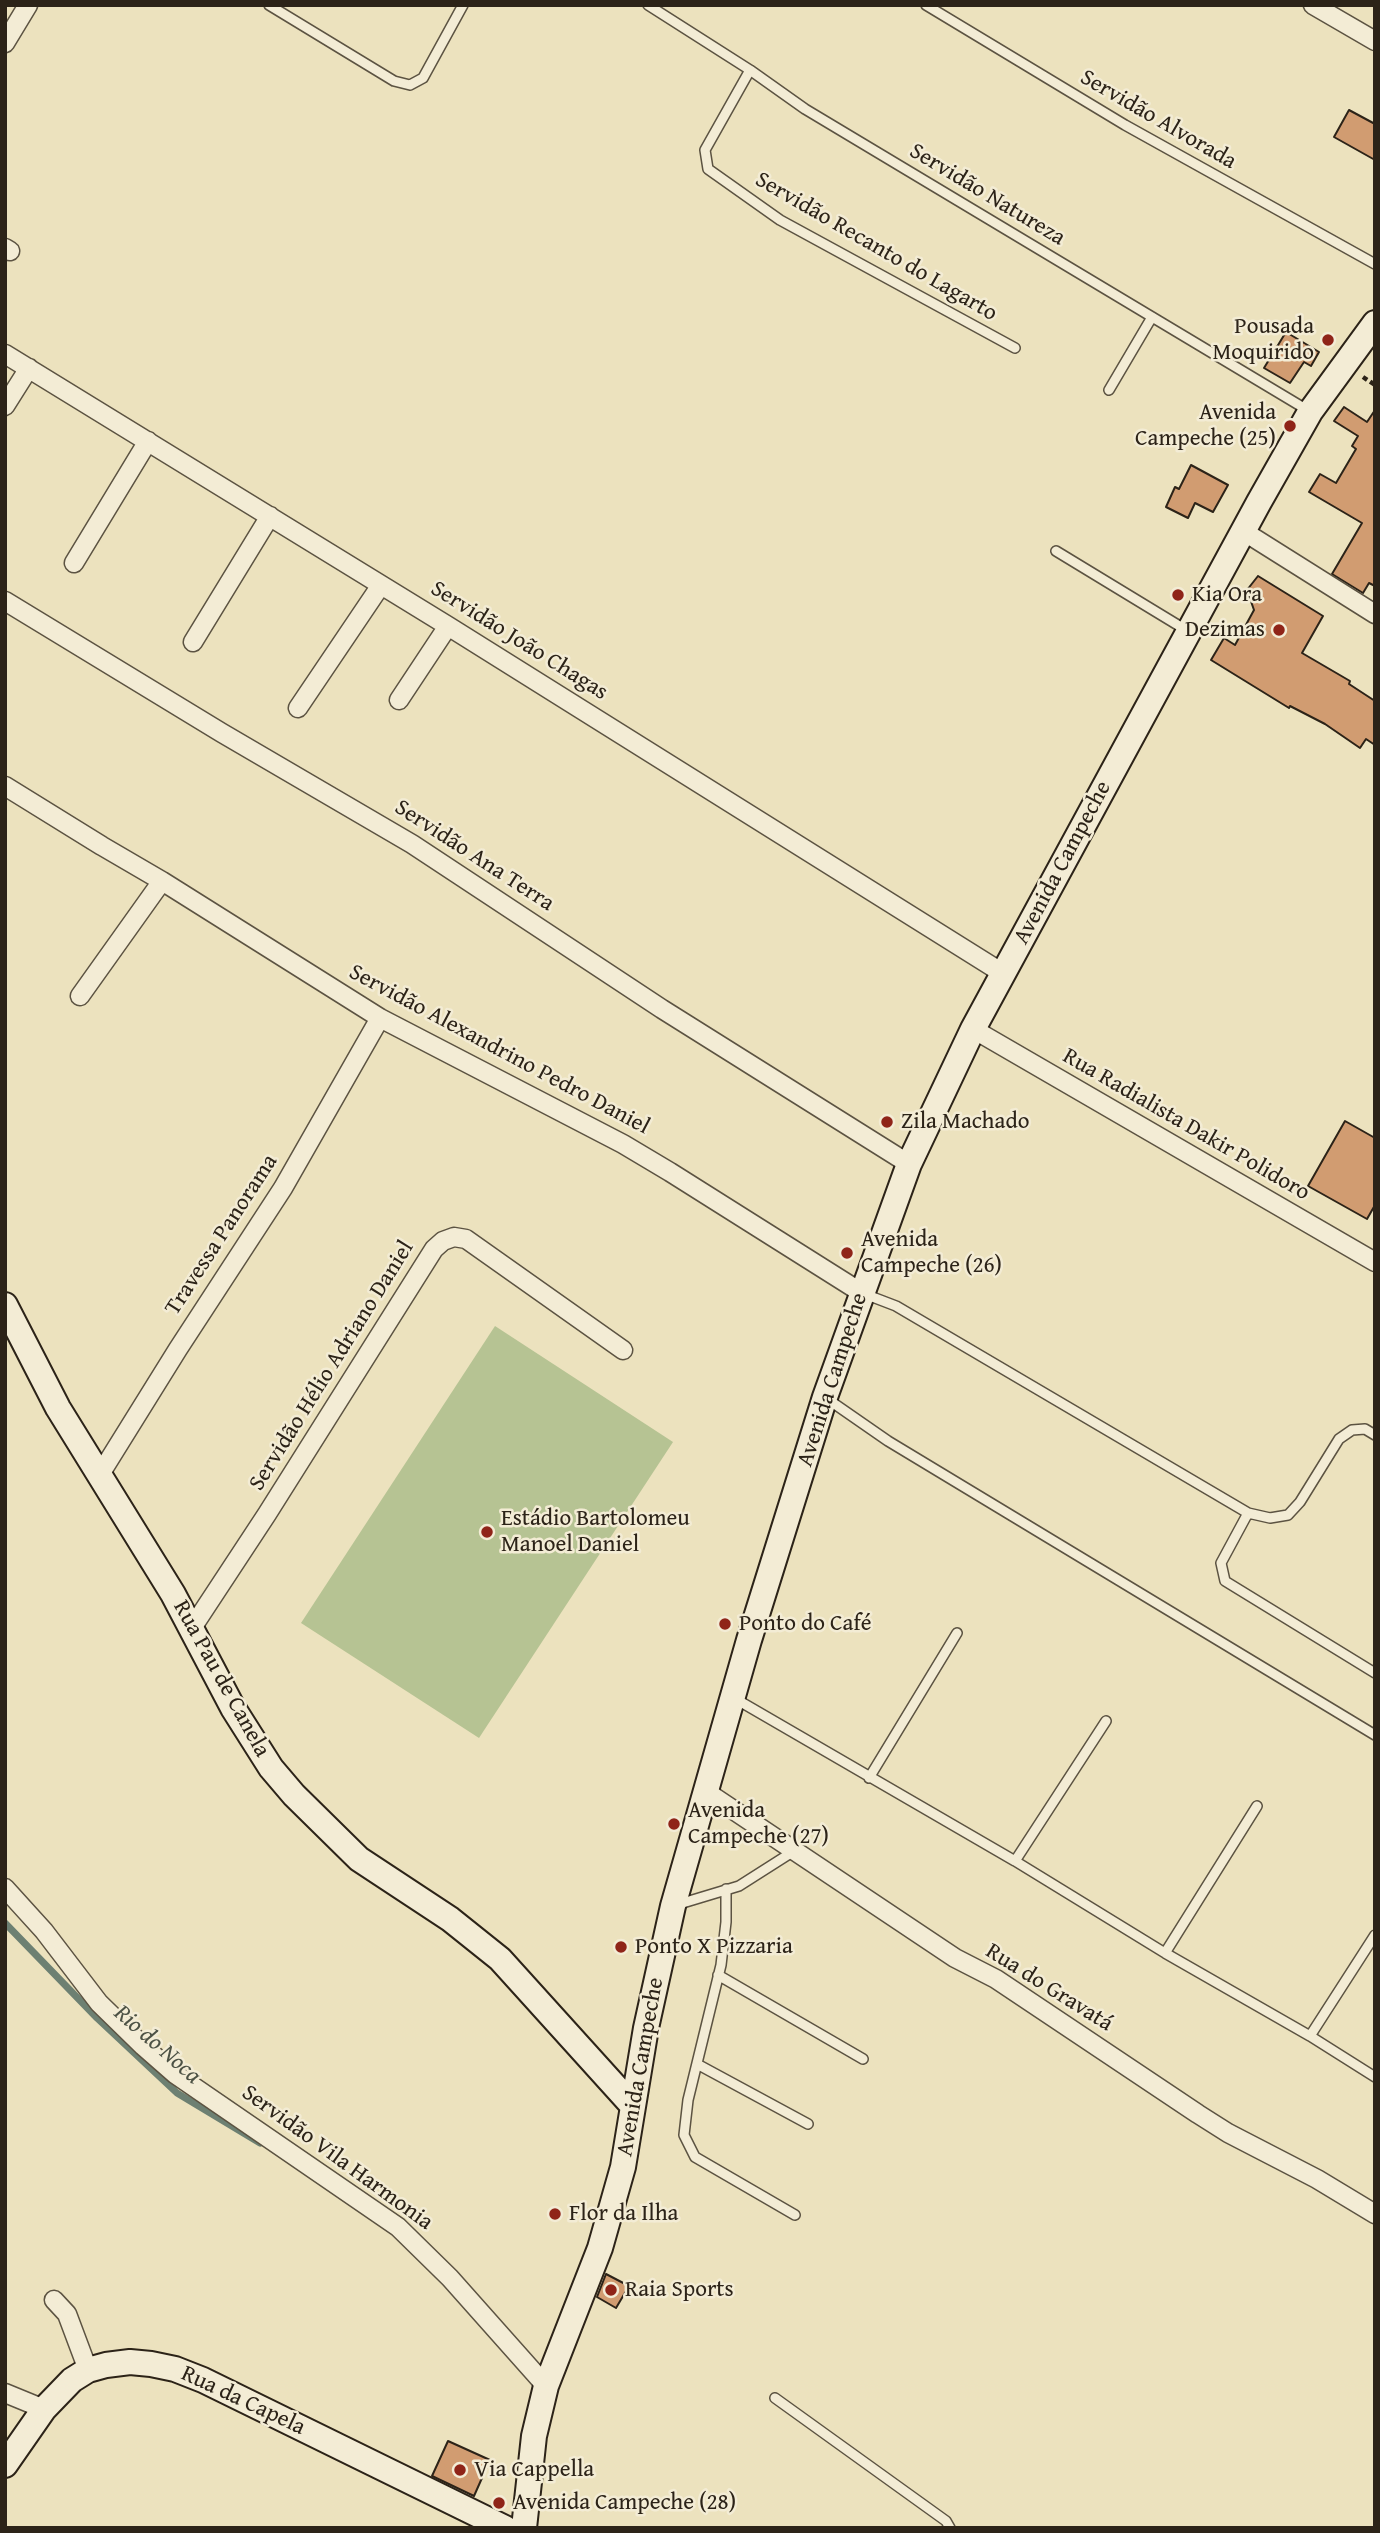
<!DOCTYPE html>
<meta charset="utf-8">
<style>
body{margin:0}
#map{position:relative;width:1380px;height:2533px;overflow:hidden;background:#ece2be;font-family:"Gentium Book Plus",serif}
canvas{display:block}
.frame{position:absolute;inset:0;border:7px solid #2c2318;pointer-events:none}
</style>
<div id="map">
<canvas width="1380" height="2533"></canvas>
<div class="frame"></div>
</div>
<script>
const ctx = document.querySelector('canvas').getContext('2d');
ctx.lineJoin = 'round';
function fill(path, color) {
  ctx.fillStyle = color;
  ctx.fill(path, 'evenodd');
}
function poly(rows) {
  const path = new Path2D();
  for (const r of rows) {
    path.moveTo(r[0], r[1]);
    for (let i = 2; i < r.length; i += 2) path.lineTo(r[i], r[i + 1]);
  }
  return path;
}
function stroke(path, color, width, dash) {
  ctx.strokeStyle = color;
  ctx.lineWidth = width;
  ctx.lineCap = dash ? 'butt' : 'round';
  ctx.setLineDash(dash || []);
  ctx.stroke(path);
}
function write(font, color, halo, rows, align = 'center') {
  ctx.font = font + ' "Gentium Book Plus",serif';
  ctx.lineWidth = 5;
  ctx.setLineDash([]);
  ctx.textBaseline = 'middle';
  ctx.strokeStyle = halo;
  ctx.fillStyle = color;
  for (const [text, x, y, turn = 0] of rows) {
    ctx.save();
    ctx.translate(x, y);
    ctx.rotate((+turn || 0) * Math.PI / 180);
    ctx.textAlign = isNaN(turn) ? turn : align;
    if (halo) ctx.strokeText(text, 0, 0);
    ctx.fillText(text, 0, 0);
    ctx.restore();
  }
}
const green = poly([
 [495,1326,673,1442,479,1738,301,1623]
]);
const stream = poly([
 [5,1923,97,2018,177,2093,260,2143]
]);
const building = poly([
 [1349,110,1375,124,1375,160,1334,137,1349,110],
 [1286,332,1319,352,1311,366,1304,362,1290,383,1264,368,1286,332],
 [1344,407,1367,422,1375,410,1375,586,1369,583,1363,593,1332,574,1362,523,1309,492,1320,474,1336,483,1356,449,1352,446,1358,436,1334,421,1344,407],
 [1191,465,1228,485,1213,512,1195,503,1188,518,1166,507,1175,487,1179,489,1191,465],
 [1258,576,1323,616,1302,653,1350,681,1349,684,1375,701,1375,745,1366,739,1360,748,1325,724,1290,706,1289,708,1211,660,1224,638,1235,645,1254,610,1247,590,1258,576],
 [1345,1121,1375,1138,1375,1205,1367,1219,1308,1186,1345,1121],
 [606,2274,629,2286,616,2308,597,2297,606,2274],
 [448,2441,490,2460,474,2496,432,2476,448,2441]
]);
const path = poly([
 [1363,377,1375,385]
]);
const lane = poly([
 [269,5,394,81,410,85,423,78,463,5],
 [648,5,750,70,805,109,1309,411],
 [926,5,1125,125,1375,264],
 [750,70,705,150,708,169,780,220,1015,348],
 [1109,390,1152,317],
 [1056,551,1186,630],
 [862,1293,896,1306,1248,1513,1221,1563,1225,1581,1375,1673],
 [826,1398,888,1441,1375,1735],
 [1248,1513,1270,1518,1288,1515,1300,1502,1339,1439,1352,1430,1365,1429,1375,1435],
 [734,1698,1015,1861,1165,1953,1310,2036,1375,2077],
 [869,1778,957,1633],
 [1015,1861,1106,1721],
 [726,1889,726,1922,721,1965,688,2100,684,2135,695,2157,795,2215],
 [676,1905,739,1886,794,1851],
 [1165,1953,1257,1806],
 [718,1975,863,2059],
 [1310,2036,1375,1935],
 [697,2064,808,2124],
 [775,2398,946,2521,950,2528]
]);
const street = poly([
 [1313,5,1375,41],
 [5,43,28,5],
 [5,248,10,251],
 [5,354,448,626,1004,974],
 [5,406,29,368],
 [1243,531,1375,614],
 [74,563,148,441],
 [5,601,222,733,412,844,662,1009,909,1164],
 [193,642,270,516],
 [399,700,448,626],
 [298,708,381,585],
 [5,786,102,846,162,881,380,1018,623,1144,670,1172,862,1293],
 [80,996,162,881],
 [973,1029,1375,1262],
 [99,1476,178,1349,283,1188,380,1018],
 [192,1628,267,1514,434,1249,443,1241,454,1237,466,1239,623,1350],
 [705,1791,955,1958,996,1979,1198,2114,1228,2133,1317,2179,1375,2214],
 [5,1888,44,1931,99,2003,143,2046,175,2074,398,2227,450,2278,546,2386],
 [54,2300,67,2314,88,2370],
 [5,2393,44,2409]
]);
const secondary = poly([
 [5,1305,58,1408,173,1594,233,1708,271,1768,294,1795,359,1859,450,1919,500,1959,632,2105],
 [5,2465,44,2409,72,2380,88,2370,106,2365,130,2362,151,2364,175,2369,203,2380,505,2528],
 [524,2528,534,2436,546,2386,600,2248,623,2167,646,2028,673,1906,749,1640,825,1397,909,1164,973,1029,1259,502,1310,412,1375,323]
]);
const markers = [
 [1328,340,7,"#8f2418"],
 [1290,426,7,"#8f2418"],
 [1178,595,7,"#8f2418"],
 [1279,630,7,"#8f2418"],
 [887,1122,7,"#8f2418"],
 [847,1253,7,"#8f2418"],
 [487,1532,7,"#8f2418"],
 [725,1624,7,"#8f2418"],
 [674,1824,7,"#8f2418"],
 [621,1947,7,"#8f2418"],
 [555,2214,7,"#8f2418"],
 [611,2290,7,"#8f2418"],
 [460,2470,7,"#8f2418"],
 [499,2503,7,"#8f2418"]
];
const streetNames = [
 ["Servidão Alvorada",1158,120,30],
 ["Servidão Natureza",987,195,31],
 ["Servidão Recanto do Lagarto",876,247,30],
 ["Servidão João Chagas",519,641,32],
 ["Servidão Ana Terra",474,856,33],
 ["Avenida Campeche",1063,863,-62],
 ["Servidão Alexandrino Pedro Daniel",499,1050,28],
 ["Rua Radialista Dakir Polidoro",1186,1125,30],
 ["Travessa Panorama",222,1235,-57],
 ["Servidão Hélio Adriano Daniel",332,1366,-58],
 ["Avenida Campeche",833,1380,-72],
 ["Rua Pau de Canela",221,1679,61],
 ["Rua do Gravatá",1049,1988,32],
 ["Avenida Campeche",641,2067,-80],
 ["Servidão Vila Harmonia",337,2158,36],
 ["Rua da Capela",243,2401,25]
];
const poiNames = [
 ["Pousada",1314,327,"right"],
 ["Moquirido",1314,353,"right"],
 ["Avenida",1276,413,"right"],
 ["Campeche (25)",1276,439,"right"],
 ["Kia Ora",1192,595],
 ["Dezimas",1265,630,"right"],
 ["Zila Machado",901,1122],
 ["Avenida",861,1240],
 ["Campeche (26)",861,1266],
 ["Estádio Bartolomeu",501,1519],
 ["Manoel Daniel",501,1545],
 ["Ponto do Café",739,1624],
 ["Avenida",688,1811],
 ["Campeche (27)",688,1837],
 ["Ponto X Pizzaria",635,1947],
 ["Flor da Ilha",569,2214],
 ["Raia Sports",625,2290],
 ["Via Cappella",474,2470],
 ["Avenida Campeche (28)",513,2503]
];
const waterNames = [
 ["Rio do Noca",157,2045,41]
];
fill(green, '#b6c393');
stroke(stream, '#6d8072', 7);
fill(building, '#d19c71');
stroke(building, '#2c2318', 2);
stroke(lane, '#5c5342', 12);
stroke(street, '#5c5342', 21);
stroke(secondary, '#2c2318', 28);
stroke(path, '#2c2318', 4.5, [5, 3.5]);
stroke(lane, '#f3ecd5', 9);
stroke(street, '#f3ecd5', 18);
stroke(secondary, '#f3ecd5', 24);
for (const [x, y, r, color] of markers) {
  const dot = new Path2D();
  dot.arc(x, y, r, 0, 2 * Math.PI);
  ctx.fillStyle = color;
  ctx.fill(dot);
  stroke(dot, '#f3ecd5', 2.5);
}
write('23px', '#2c2318', '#f3ecd5', streetNames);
write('23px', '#2c2318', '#f3ecd5', poiNames, 'left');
write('italic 24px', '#4d5245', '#f3ecd5', waterNames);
</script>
